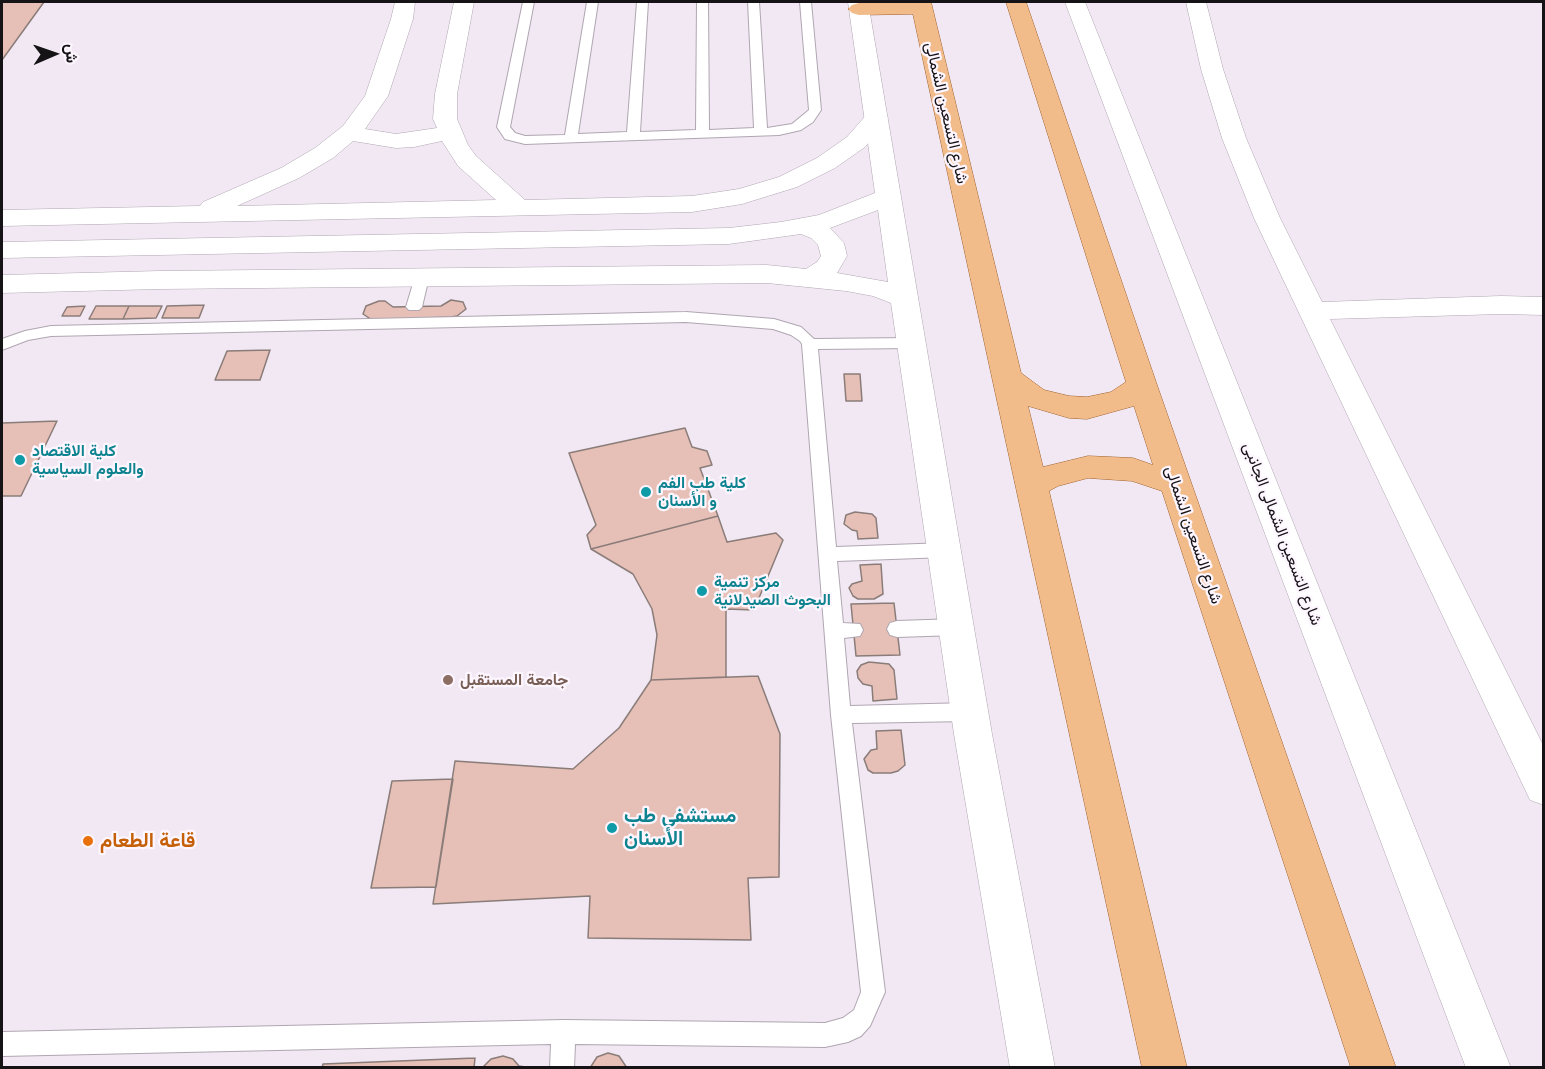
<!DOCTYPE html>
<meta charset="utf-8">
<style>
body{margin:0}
#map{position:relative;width:1545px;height:1069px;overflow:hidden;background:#f1e8f3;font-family:"PT Serif",Vazirmatn,serif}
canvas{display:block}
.frame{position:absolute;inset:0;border:3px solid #161316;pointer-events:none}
.north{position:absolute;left:24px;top:24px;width:60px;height:60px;-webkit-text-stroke:4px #fdf6ff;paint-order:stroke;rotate:88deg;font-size:16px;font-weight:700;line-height:24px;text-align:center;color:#161316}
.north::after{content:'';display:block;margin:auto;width:21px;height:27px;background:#161316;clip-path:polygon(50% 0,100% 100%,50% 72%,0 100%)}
</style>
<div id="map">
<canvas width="1545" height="1069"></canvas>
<div class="frame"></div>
<div class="north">ش</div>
</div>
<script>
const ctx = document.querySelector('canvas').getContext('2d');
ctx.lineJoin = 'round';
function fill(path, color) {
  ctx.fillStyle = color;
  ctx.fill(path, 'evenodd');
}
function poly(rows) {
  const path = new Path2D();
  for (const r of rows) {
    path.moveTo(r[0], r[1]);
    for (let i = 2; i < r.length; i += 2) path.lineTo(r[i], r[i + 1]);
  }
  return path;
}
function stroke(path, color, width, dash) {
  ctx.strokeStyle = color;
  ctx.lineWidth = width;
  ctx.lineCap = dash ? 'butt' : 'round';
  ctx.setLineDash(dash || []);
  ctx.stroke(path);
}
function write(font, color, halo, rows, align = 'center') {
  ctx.font = font + ' "PT Serif",Vazirmatn,serif';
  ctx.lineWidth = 4.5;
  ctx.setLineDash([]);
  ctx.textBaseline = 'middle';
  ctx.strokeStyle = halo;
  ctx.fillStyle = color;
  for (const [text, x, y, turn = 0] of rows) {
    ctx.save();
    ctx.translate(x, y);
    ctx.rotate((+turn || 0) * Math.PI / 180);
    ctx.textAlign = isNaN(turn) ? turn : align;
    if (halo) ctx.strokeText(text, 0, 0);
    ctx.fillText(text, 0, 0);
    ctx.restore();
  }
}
const building = poly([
 [2,2,44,2,2,60,2,2],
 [451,300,463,302,466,309,457,316,451,317,372,320,363,314,366,306,379,301,385,301,393,307,441,306,451,300],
 [204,305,199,318,162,318,167,306,204,305],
 [85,306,80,316,62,316,67,307,85,306],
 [96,306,129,306,123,319,89,319,96,306],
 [129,306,162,306,156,318,123,319,129,306],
 [270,350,260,380,215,380,227,351,270,350],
 [844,374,860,374,862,401,846,401,844,374],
 [57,421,21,496,2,496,2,423,57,421],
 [685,428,692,447,707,451,712,465,700,468,718,516,591,549,587,535,596,525,569,453,685,428],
 [855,512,872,514,876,518,878,538,858,539,857,531,852,530,844,524,846,515,855,512],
 [718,516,727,542,776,533,783,540,754,610,726,609,726,677,651,680,657,635,652,609,633,574,591,549,718,516],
 [881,564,883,594,874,599,858,599,853,596,849,588,852,584,862,581,860,565,881,564],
 [894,603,900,655,856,656,851,604,894,603],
 [869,662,889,664,894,670,897,699,873,701,872,686,863,684,858,678,857,671,861,665,869,662],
 [758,676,780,734,779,877,748,878,751,940,588,938,590,896,433,904,455,761,573,769,619,728,651,680,758,676],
 [901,730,905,765,898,771,891,773,873,773,868,770,864,759,871,750,877,749,876,731,901,730],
 [453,779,436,887,371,888,392,781,453,779],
 [608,1053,619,1056,627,1068,590,1068,597,1057,608,1053],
 [503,1056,513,1059,519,1066,532,1068,482,1068,491,1059,503,1056],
 [475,1058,474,1068,322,1068,323,1064,475,1058]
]);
const service = poly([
 [523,2,534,2,510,127,515,133,525,136,565,135,587,2,598,2,578,134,627,132,637,2,648,2,640,132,696,130,697,2,708,2,709,130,754,128,748,2,759,2,767,128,792,124,809,110,800,2,811,2,821,110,813,122,801,130,779,135,525,144,505,139,497,127,523,2],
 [422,272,429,277,422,307,419,310,409,310,406,307,415,277,422,272],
 [686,312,774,319,801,327,814,339,913,338,921,343,913,348,818,349,836,547,946,543,952,545,955,550,952,555,946,557,837,561,843,623,860,624,863,630,860,636,844,638,850,706,969,703,976,706,979,712,976,718,969,721,852,723,885,992,870,1026,861,1036,848,1042,825,1047,575,1044,574,1068,550,1068,551,1044,2,1056,2,1032,564,1020,825,1023,843,1018,854,1010,861,992,831,715,802,344,800,341,791,335,773,329,686,322,51,336,28,340,2,350,2,339,25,331,51,326,686,312],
 [957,619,964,621,967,627,964,633,957,635,897,637,890,635,887,629,890,623,897,621,957,619]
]);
const minor = poly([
 [395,2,415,2,413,19,388,96,365,129,396,134,437,128,433,119,435,94,454,2,474,2,457,94,457,119,468,145,476,156,525,200,692,196,739,189,779,177,817,158,847,137,868,113,876,111,884,113,888,118,865,147,835,168,797,187,742,204,692,212,2,226,2,210,200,206,203,202,281,168,315,148,343,126,365,96,391,19,395,2],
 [353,141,396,148,414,147,442,141,458,166,496,200,237,206,299,178,333,158,353,141],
 [1186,2,1206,2,1223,69,1246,138,1280,218,1322,302,1501,296,1544,297,1544,315,1501,314,1330,319,1544,747,1544,805,1530,800,1254,218,1222,138,1201,69,1186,2]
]);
const tertiary = poly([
 [848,2,868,2,992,734,1055,1068,1010,1068,954,734,891,303,873,296,846,291,767,283,160,289,2,293,2,275,160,271,767,265,806,269,817,262,821,256,818,245,811,238,801,234,729,244,2,258,2,242,729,228,781,222,819,215,875,193,848,2],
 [878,210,888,282,837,273,847,256,844,243,830,228,878,210]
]);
const secondary = poly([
 [1065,2,1085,2,1511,1068,1466,1068,1065,2]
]);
const primary = poly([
 [931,2,1021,373,1044,390,1069,396,1087,397,1111,392,1126,382,1006,2,1026,2,1157,385,1396,1068,1351,1068,1162,491,1132,481,1088,478,1058,486,1049,491,1187,1068,1142,1068,913,14,859,15,852,13,848,9,852,5,859,3,931,2],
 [1028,406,1069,418,1087,419,1134,406,1153,465,1133,458,1088,456,1043,467,1028,406]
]);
const markers = [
 [20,460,6,"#0f9aa8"],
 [646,492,6,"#0f9aa8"],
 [702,591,6,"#0f9aa8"],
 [448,680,6,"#8d6e63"],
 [612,828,6,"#0f9aa8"],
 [88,841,6,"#e8710a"]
];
const streetNames = [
 ["شارع التسعين الشمالى",946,113,77],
 ["شارع التسعين الشمالى الجانبى",1282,534,69],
 ["شارع التسعين الشمالى",1193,535,71]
];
const cultureNames = [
 ["كلية الاقتصاد",32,451],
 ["والعلوم السياسية",32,469],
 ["كلية طب الفم",658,483],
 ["و الأسنان",658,501],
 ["مركز تنمية",714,582],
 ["البحوث الصيدلانية",714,600]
];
const educationNames = [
 ["جامعة المستقبل",460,680]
];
const nearCulturenames = [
 ["مستشفي طب",624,816],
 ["الأسنان",624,839]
];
const nearFoodnames = [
 ["قاعة الطعام",100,841]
];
fill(building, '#e6bfb6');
stroke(building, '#8a7c79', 1.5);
stroke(service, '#afa6b1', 2);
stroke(minor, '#afa6b1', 1);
stroke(tertiary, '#afa6b1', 1);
stroke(secondary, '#afa6b1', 1);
stroke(primary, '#9f622f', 1);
fill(service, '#fff');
fill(minor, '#fff');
fill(tertiary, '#fff');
fill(secondary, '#fff');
fill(primary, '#f2bb8a');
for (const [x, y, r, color] of markers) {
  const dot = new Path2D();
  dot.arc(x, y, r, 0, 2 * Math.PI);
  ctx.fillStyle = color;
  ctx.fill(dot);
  stroke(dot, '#fdf6ff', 2);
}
write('16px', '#161316', '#fdf6ff', streetNames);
write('bold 16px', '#0d838f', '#fdf6ff', cultureNames, 'left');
write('bold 16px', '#785e54', '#fdf6ff', educationNames, 'left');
write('bold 20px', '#0d838f', '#fdf6ff', nearCulturenames, 'left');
write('bold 20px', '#c56008', '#fdf6ff', nearFoodnames, 'left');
</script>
